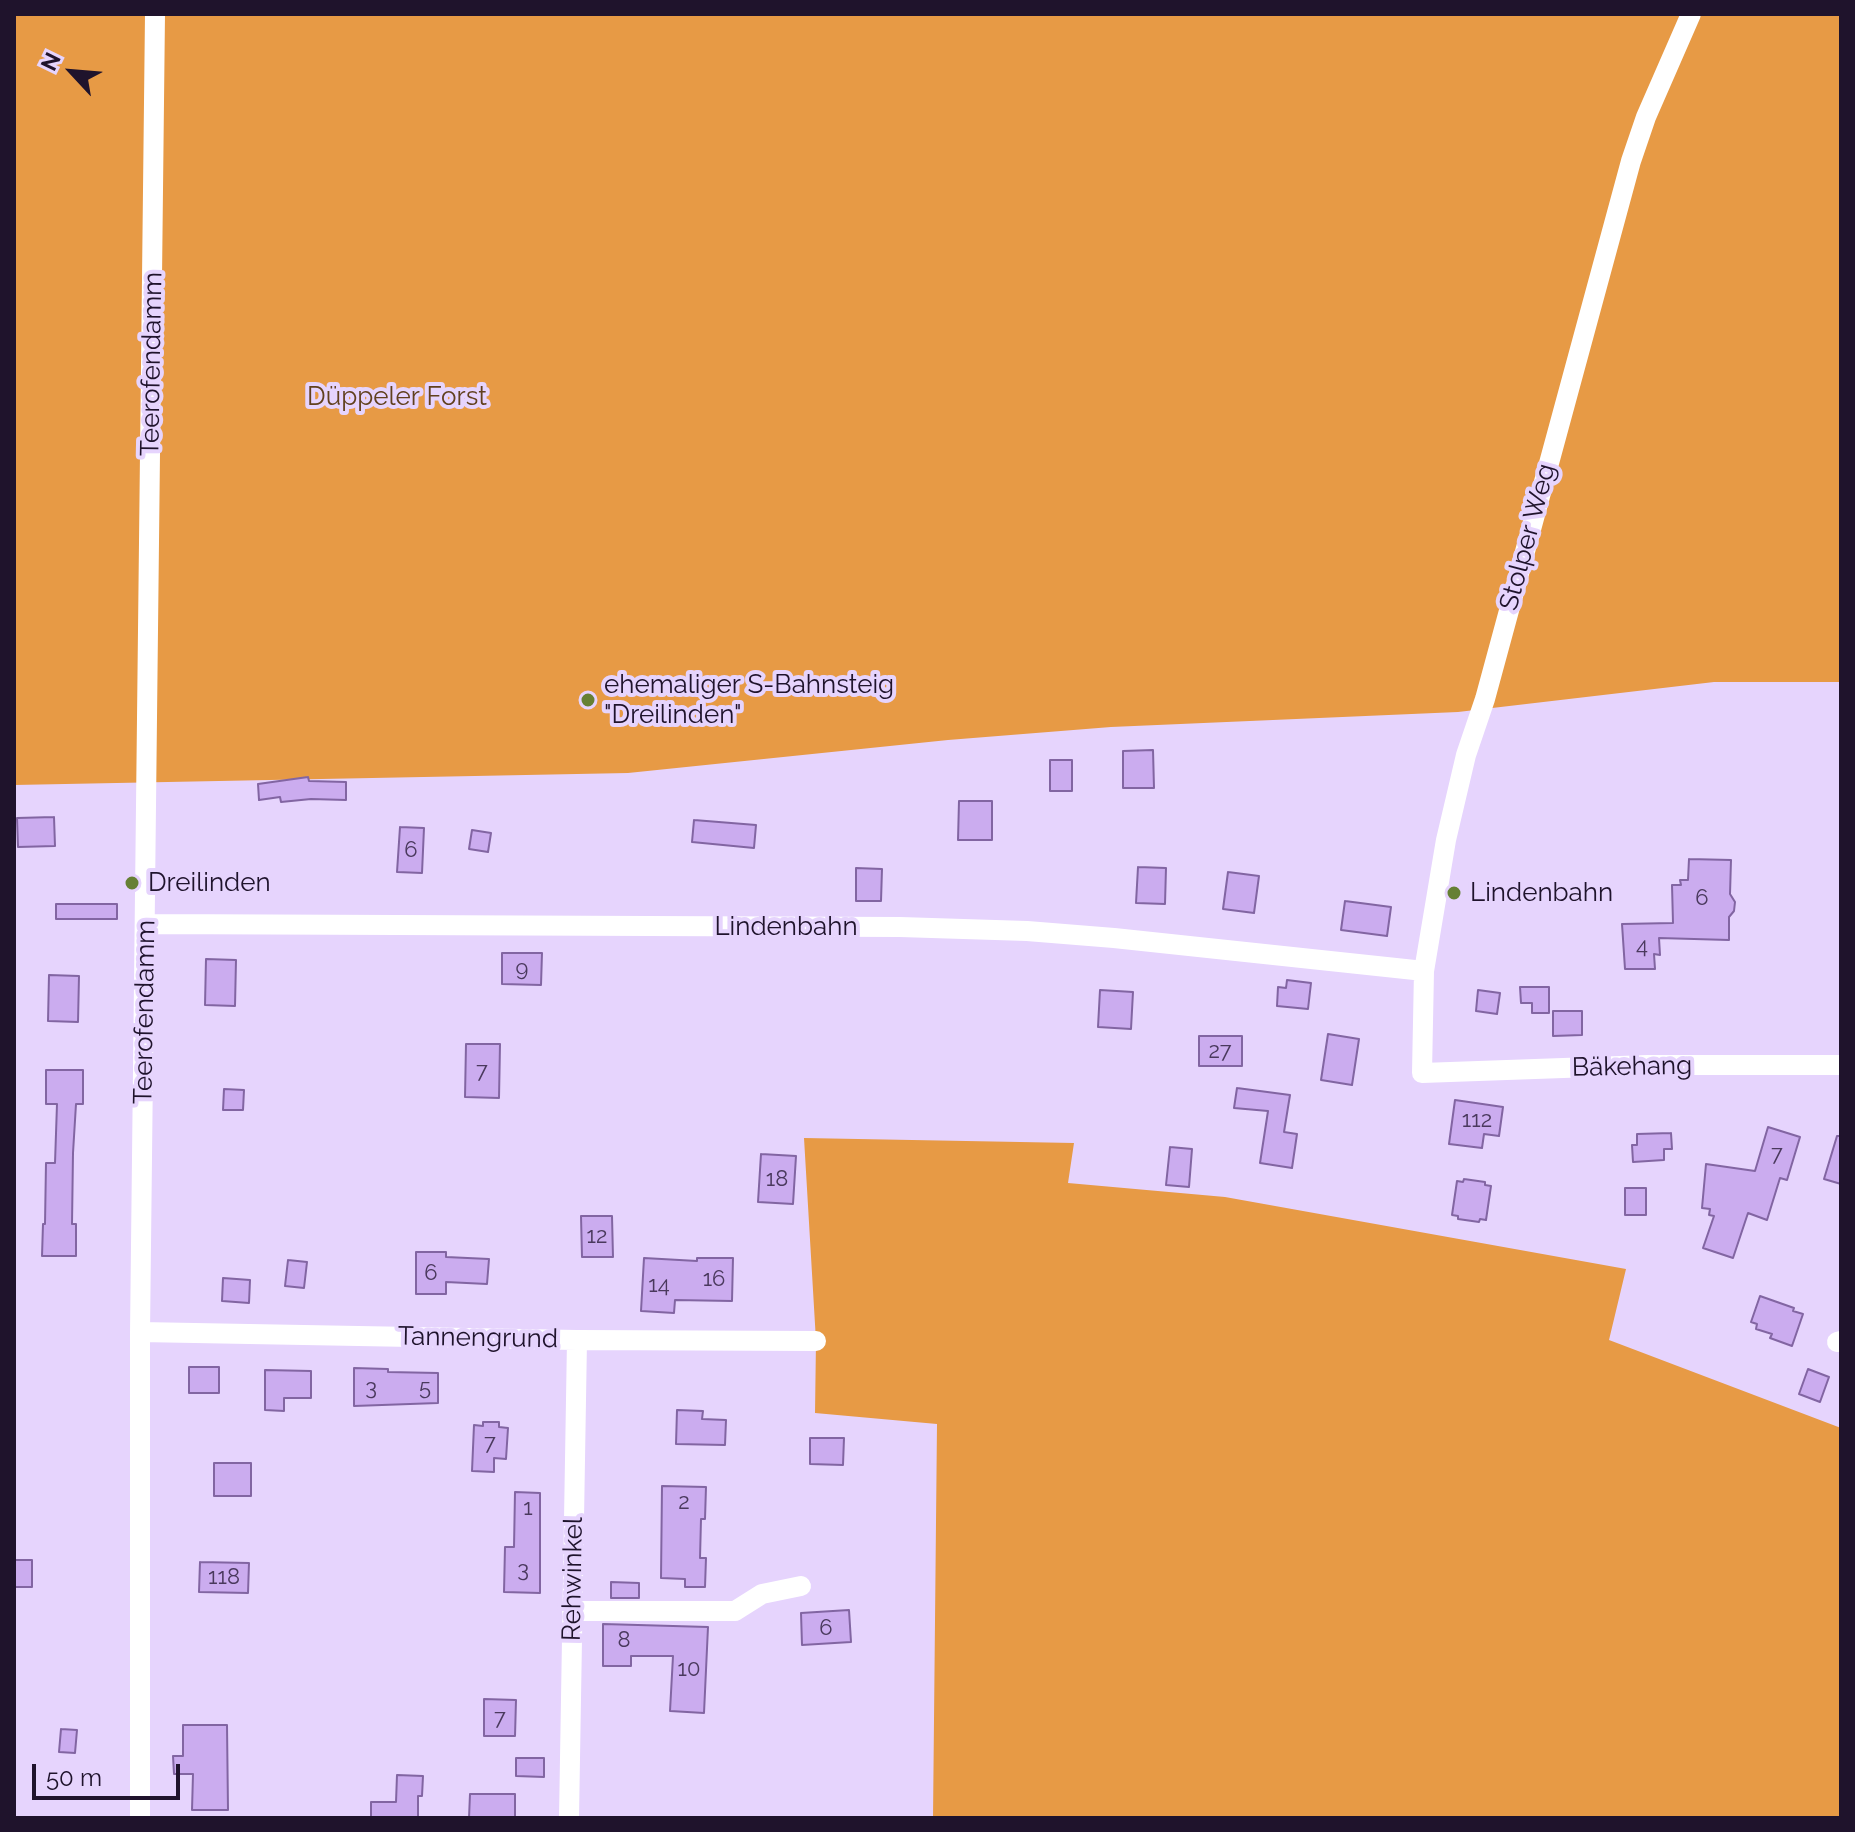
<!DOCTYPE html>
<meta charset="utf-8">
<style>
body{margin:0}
#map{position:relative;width:1855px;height:1832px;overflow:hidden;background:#e6d4fd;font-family:Raleway,sans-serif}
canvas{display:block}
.frame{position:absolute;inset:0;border:16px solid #1f132c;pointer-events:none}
.north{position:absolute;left:32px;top:32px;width:80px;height:80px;-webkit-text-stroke:6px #e6d4fd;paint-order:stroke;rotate:296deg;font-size:22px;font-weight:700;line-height:32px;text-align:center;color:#1f132c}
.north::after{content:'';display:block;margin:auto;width:28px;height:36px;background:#1f132c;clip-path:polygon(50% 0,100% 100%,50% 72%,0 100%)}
.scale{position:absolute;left:32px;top:1764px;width:148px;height:36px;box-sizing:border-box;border:4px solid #1f132c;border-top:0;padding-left:10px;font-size:24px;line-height:28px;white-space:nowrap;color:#1f132c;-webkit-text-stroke:6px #e6d4fd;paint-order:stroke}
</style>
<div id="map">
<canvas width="1855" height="1832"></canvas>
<div class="frame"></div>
<div class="north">N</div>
<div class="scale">50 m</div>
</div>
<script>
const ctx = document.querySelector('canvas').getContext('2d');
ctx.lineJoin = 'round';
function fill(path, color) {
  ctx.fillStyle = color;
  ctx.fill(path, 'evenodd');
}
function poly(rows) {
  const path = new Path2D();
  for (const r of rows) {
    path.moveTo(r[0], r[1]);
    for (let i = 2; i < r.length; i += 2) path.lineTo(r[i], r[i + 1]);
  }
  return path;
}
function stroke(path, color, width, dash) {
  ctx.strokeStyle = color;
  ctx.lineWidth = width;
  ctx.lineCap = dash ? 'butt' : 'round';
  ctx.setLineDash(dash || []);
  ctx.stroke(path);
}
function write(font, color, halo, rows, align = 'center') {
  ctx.font = font + ' Raleway,sans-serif';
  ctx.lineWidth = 8;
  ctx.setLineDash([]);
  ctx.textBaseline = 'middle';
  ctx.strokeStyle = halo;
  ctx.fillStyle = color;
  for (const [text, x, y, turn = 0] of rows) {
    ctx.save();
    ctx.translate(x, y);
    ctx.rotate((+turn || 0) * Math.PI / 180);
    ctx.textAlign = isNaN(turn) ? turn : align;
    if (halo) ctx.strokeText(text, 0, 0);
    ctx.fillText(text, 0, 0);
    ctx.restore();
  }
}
const forest = poly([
 [14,14,1841,14,1841,682,1714,682,1458,712,1111,727,948,740,628,773,14,785],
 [804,1138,1074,1143,1068,1183,1225,1197,1626,1269,1609,1340,1841,1428,1841,1818,933,1818,937,1424,815,1413,816,1341]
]);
const building = poly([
 [1153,750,1154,788,1123,788,1123,751,1153,750],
 [1050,760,1072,760,1072,791,1050,791,1050,760],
 [308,777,309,781,346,782,346,800,311,799,281,802,280,797,259,800,258,784,308,777],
 [959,801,992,801,992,840,958,840,959,801],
 [54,817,55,846,18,847,17,818,54,817],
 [694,820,756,825,754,848,692,842,694,820],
 [400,827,424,828,422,873,397,872,400,827],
 [472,830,491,833,488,852,469,849,472,830],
 [1689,859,1731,860,1730,894,1735,902,1734,911,1729,917,1729,940,1659,938,1660,955,1654,954,1655,969,1625,969,1622,924,1673,923,1672,885,1681,885,1680,880,1688,880,1689,859],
 [1138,867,1166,868,1165,904,1136,903,1138,867],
 [856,868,882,869,881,901,856,901,856,868],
 [1228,872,1259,876,1254,913,1223,909,1228,872],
 [1345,901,1391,907,1387,936,1341,930,1345,901],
 [56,904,117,904,117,919,56,919,56,904],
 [502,953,542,953,541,985,502,984,502,953],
 [206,959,236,960,235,1006,205,1005,206,959],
 [49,975,79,976,78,1022,48,1021,49,975],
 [1287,980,1311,983,1308,1009,1277,1006,1278,987,1286,988,1287,980],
 [1520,987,1549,987,1549,1013,1532,1013,1532,1003,1521,1003,1520,987],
 [1100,990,1133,992,1131,1029,1098,1027,1100,990],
 [1478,990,1500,993,1497,1014,1476,1011,1478,990],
 [1553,1011,1582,1011,1582,1035,1553,1036,1553,1011],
 [1328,1034,1359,1039,1352,1085,1321,1080,1328,1034],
 [1199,1036,1242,1036,1242,1066,1199,1066,1199,1036],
 [466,1044,500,1044,499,1098,465,1097,466,1044],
 [46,1070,83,1070,83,1104,76,1104,73,1153,72,1224,76,1224,76,1256,42,1256,43,1224,45,1224,46,1163,55,1163,57,1104,46,1104,46,1070],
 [1237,1088,1290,1095,1284,1132,1297,1134,1292,1168,1260,1163,1268,1111,1234,1108,1237,1088],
 [224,1089,244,1090,243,1110,223,1110,224,1089],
 [1455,1100,1503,1107,1499,1136,1484,1134,1482,1148,1449,1144,1455,1100],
 [1768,1127,1800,1137,1787,1180,1780,1178,1767,1220,1748,1213,1733,1258,1703,1248,1714,1216,1709,1215,1710,1209,1702,1208,1706,1164,1755,1171,1768,1127],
 [1671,1133,1672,1149,1664,1149,1664,1160,1633,1162,1632,1145,1637,1145,1637,1134,1671,1133],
 [1837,1136,1841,1136,1841,1184,1824,1179,1837,1136],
 [1170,1147,1192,1149,1189,1187,1166,1185,1170,1147],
 [761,1154,796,1156,793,1204,758,1202,761,1154],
 [1464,1179,1485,1182,1485,1185,1491,1186,1486,1220,1480,1219,1479,1222,1458,1219,1458,1216,1452,1215,1457,1181,1463,1182,1464,1179],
 [1625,1188,1646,1188,1646,1215,1625,1215,1625,1188],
 [581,1216,612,1216,613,1257,582,1257,581,1216],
 [416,1252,446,1252,446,1257,489,1259,487,1284,446,1282,446,1294,416,1294,416,1252],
 [644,1258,697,1261,697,1258,733,1258,732,1301,675,1300,674,1313,641,1311,644,1258],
 [288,1260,307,1262,304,1288,285,1286,288,1260],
 [223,1278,250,1280,249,1303,222,1301,223,1278],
 [1760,1296,1794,1308,1793,1311,1803,1314,1792,1346,1770,1338,1772,1334,1756,1329,1757,1324,1751,1322,1760,1296],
 [189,1367,219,1367,219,1393,189,1393,189,1367],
 [354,1368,388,1369,388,1372,438,1373,438,1403,354,1406,354,1368],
 [1808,1369,1829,1377,1820,1402,1799,1394,1808,1369],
 [265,1370,311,1371,311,1398,284,1398,284,1411,265,1410,265,1370],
 [677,1410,703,1411,702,1419,726,1420,725,1445,676,1444,677,1410],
 [483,1422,499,1422,499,1427,508,1428,506,1459,494,1458,494,1472,472,1471,474,1425,483,1426,483,1422],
 [810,1438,844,1438,843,1465,810,1464,810,1438],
 [214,1463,251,1463,251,1496,214,1496,214,1463],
 [662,1486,706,1487,705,1519,701,1519,700,1558,706,1558,705,1587,685,1587,685,1579,661,1578,662,1486],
 [515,1492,540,1493,540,1593,504,1592,505,1547,514,1547,515,1492],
 [14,1560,32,1560,32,1587,14,1587,14,1560],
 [200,1562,249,1563,248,1593,199,1592,200,1562],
 [611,1582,639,1583,639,1598,611,1598,611,1582],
 [849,1610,851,1642,802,1645,801,1613,849,1610],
 [603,1624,708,1627,704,1713,670,1711,673,1656,631,1656,631,1666,603,1666,603,1624],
 [484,1699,516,1700,515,1736,484,1736,484,1699],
 [183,1725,227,1725,228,1810,192,1810,193,1774,174,1774,173,1756,183,1756,183,1725],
 [61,1729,77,1730,75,1753,59,1752,61,1729],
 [516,1758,544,1758,544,1777,516,1776,516,1758],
 [397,1775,423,1776,422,1796,418,1796,418,1818,371,1818,371,1802,396,1802,397,1775],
 [470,1794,515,1794,515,1818,469,1818,470,1794]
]);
const minor = poly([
 [1691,14,1646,117,1631,161,1485,699,1466,755,1446,840,1424,971,1422,1073,1648,1065,1841,1065],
 [146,924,900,927,1027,931,1114,938,1424,971],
 [140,1332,577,1340,816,1341],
 [1837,1342,1841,1341],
 [572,1611,735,1611,762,1594,801,1586],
 [140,1818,140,1332,155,14],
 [569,1818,577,1340]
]);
const markers = [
 [588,700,8,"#668034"],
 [132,883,8,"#668034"],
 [1454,893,8,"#668034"]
];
const numberNames = [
 ["6",411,850],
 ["6",1702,898],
 ["4",1642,946],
 ["9",522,969],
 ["27",1220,1051],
 ["7",482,1071],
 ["112",1477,1120],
 ["7",1777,1154],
 ["18",777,1179],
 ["12",597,1236],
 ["6",431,1273],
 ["16",714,1279],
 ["14",659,1285],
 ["3",371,1388],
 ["5",425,1388],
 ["7",490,1443],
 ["2",684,1502],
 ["1",528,1508],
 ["3",523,1570],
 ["118",224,1577],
 ["6",826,1628],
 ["8",624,1640],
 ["10",689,1669],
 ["7",500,1718]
];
const streetNames = [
 ["Teerofendamm",152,364,-89],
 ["Stolper Weg",1528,537,-75],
 ["Lindenbahn",786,927],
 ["Teerofendamm",145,1012,-89],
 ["Bäkehang",1632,1067,-1],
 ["Tannengrund",478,1338,1],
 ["Rehwinkel",573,1579,-89]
];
const parkNames = [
 ["Düppeler Forst",397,397]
];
const poiNames = [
 ["ehemaliger S-Bahnsteig",604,685],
 ["\"Dreilinden\"",604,715],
 ["Dreilinden",148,883],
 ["Lindenbahn",1470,893]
];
fill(forest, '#e79a45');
fill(building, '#cbacef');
stroke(building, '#8265a2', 2);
stroke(minor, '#fff', 20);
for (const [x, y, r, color] of markers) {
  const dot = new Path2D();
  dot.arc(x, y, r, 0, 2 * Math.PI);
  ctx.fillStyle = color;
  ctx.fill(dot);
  stroke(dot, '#e6d4fd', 3);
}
write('22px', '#4a395d', null, numberNames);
write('26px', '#1f132c', '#e6d4fd', streetNames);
write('26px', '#61401e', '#e6d4fd', parkNames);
write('26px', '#1f132c', '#e6d4fd', poiNames, 'left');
</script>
